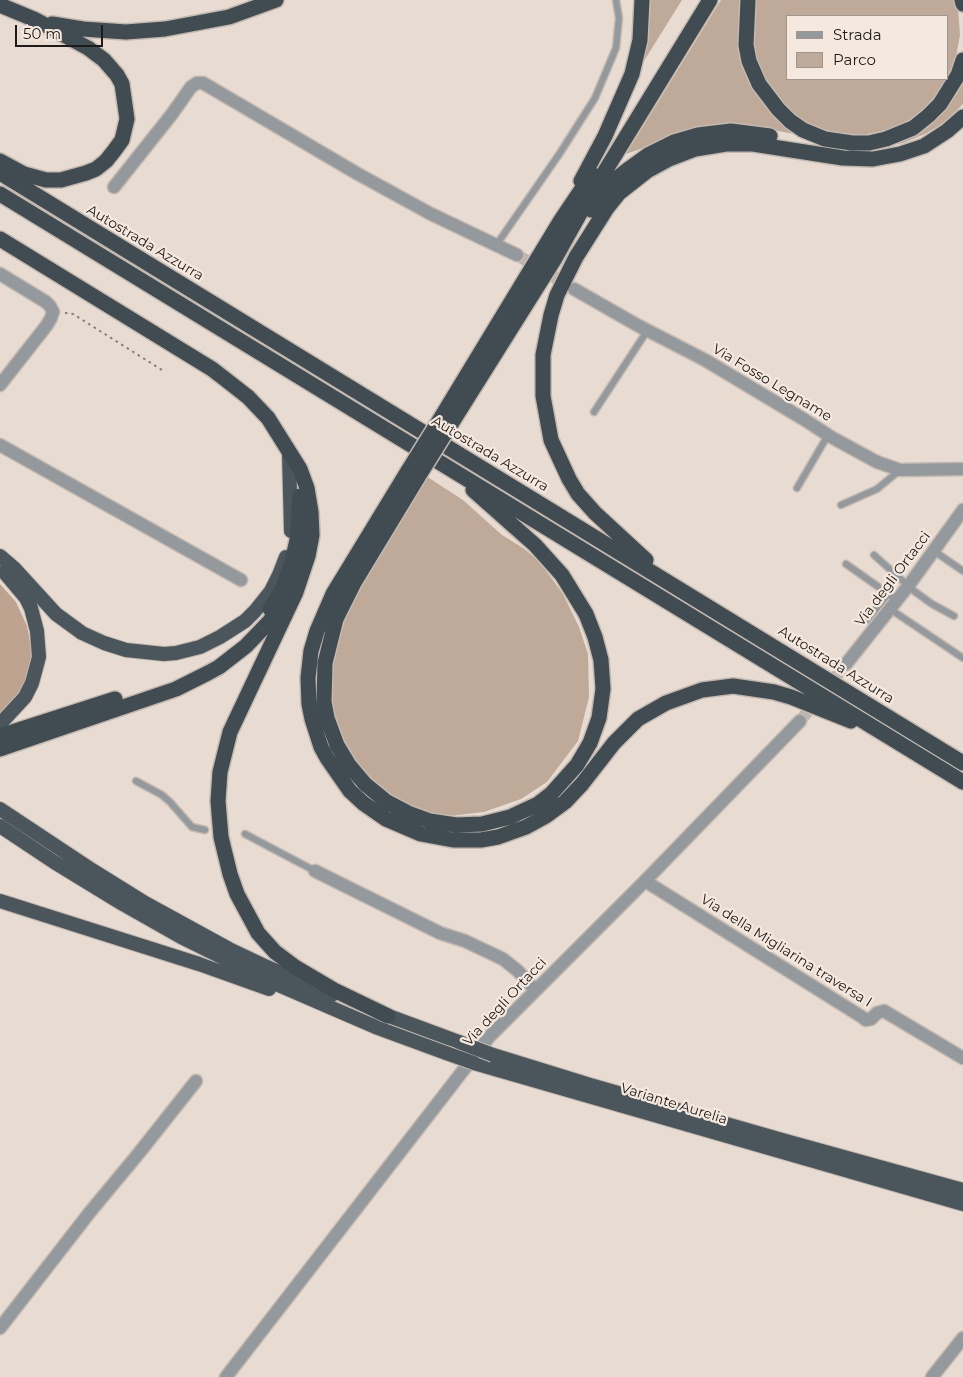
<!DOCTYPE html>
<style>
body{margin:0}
#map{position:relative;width:963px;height:1377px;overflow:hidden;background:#e8dcd2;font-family:Montserrat,sans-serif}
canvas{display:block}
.legend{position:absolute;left:786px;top:15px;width:162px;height:65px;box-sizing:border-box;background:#f5e9df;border:1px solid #9f968f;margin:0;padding:6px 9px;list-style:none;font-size:15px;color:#1e1a17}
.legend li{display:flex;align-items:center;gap:10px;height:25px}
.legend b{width:25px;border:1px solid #9f968f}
.scale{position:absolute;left:15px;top:25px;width:88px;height:22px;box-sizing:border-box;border:2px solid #1e1a17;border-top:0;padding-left:6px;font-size:15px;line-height:18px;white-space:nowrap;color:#1e1a17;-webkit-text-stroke:4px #f5e9df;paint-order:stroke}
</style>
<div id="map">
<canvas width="963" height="1377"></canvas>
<ul class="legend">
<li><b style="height:6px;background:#93999c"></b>Strada</li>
<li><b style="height:14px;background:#bfa999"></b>Parco</li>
</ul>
<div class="scale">50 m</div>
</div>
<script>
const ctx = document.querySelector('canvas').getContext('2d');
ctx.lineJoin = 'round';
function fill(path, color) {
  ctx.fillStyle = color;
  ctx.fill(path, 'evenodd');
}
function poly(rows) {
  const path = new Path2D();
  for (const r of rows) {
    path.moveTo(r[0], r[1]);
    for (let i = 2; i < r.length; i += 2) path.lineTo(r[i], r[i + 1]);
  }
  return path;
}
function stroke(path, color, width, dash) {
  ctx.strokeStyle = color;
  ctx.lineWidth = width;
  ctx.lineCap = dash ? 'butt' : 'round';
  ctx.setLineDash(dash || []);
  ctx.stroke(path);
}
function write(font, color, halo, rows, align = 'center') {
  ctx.font = font + ' Montserrat,sans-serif';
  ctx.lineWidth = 4.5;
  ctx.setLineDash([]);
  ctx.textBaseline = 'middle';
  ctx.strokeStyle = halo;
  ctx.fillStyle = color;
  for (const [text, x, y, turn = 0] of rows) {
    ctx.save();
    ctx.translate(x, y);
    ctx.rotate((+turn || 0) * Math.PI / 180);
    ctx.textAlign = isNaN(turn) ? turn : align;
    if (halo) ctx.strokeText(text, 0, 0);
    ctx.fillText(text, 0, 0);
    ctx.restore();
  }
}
const green = poly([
 [647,0,682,0,637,72],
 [721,0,742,0,741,44,799,135,758,127,726,124,705,126,676,133,649,146,626,154],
 [753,0,956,0,958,8,960,35,955,62,950,76,934,99,925,109,903,124,890,129,868,134,845,135,829,132,811,126,799,119,780,106,767,89,750,46],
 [787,16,947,16,947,79,787,79],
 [963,80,963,104,945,122,925,134,903,143,879,148,945,109,956,95],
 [426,476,463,500,502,535,523,548,539,561,563,594,579,627,588,654,589,697,578,741,547,782,521,799,484,812,450,816,416,810,393,801,374,784,355,763,340,736,333,709,330,686,332,659,340,631,353,599]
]);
const forest = poly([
 [0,584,16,602,27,626,32,651,31,665,21,695,0,718]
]);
const minorTunnel = poly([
 [517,255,571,287],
 [800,721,846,664]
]);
const path = poly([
 [65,313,73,314,162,370]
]);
const service = poly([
 [497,244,560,153,595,98,616,48,619,18,616,0],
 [594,412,647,331],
 [797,488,828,435],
 [841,505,877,489,900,470],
 [934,551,963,571],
 [874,555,914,591,932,604,954,616],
 [846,564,897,600],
 [890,609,963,658],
 [867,620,888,594],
 [136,781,162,795,170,802,192,827,205,830],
 [245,834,315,871]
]);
const minor = poly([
 [114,187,172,114,191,87,197,83,203,83,358,174,431,214,517,255],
 [0,274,46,302,50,306,53,312,51,318,47,325,0,385],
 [574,289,637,325,705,360,805,420,831,437,877,462,900,470,963,469],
 [0,445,241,580],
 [846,664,909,585,963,510],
 [315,871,440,933,465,941,503,959,518,971,535,990],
 [645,881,862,1017,866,1020,871,1019,877,1013,884,1011,963,1058],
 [0,1328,90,1212,139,1153,196,1081],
 [226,1377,489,1037,645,881,800,721],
 [932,1377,963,1338]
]);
const trunk = poly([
 [289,454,291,531],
 [0,556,14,568,56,614,82,633,104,643,126,650,164,654,176,653,200,647,220,637,245,621,255,611,271,591,279,575,286,557],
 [0,724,25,697,32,683,39,657,37,631,31,608,26,598,4,572],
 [0,809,92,870,145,903,229,949,267,967,332,995],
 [0,826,54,862,121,903,181,937,274,983,378,1028,446,1053],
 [0,901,199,964,269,989],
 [378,1012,459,1042],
 [493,1055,590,1085,782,1140,963,1190],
 [474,1063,963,1204]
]);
const motorway = poly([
 [748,0,746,45,749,61,759,84,778,109,790,121,803,130,825,139,852,143,869,143,886,139,913,128,928,116,940,104,958,75,963,60],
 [962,0,963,4],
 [0,5,36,20,88,48,104,60,117,75,122,84,127,119,122,140,114,151,106,161,96,169,86,173,61,180,46,180,24,174,0,161],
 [52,24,83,29,126,32,165,29,229,17,276,0],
 [0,173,963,763],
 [581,181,605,136,632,74,640,40,642,0],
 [0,194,963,782],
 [591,210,616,179,630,168,648,155,674,142,698,135,731,131,770,136],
 [0,239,212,369,225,379,248,397,268,418,300,469,307,488,311,512,312,535,308,556,296,592,230,732,220,772,218,801,221,837,230,874,237,894,258,933,275,952,295,967,334,990,388,1016],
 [436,426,561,220,592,174],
 [446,432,554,260,588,199,710,0],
 [408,471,333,594,317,631,311,651,308,678,309,704,312,719,321,747,327,758,350,791,363,803,386,819,421,834,453,840,481,840,498,837,526,827,546,816,565,802,582,784,614,743,638,719,666,703,702,690,733,686,774,692,791,697,851,721],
 [418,477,355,581,336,619,325,663,324,702,327,718,337,745,349,765,365,784,387,802,408,813,430,821,456,825,482,824,510,817,538,804,551,794,577,765,590,743,599,718,603,689,601,660,595,637,586,614,562,575,535,545,473,490],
 [646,560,595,513,578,494,569,479,551,440,543,396,543,355,551,315,557,295,576,257,607,208,619,193,647,171,669,159,695,149,726,144,753,144,843,158,873,159,900,154,924,146,947,131,963,117],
 [270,609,282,589,292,562,297,540,300,496],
 [0,736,115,699],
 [0,749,176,689,208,673,219,667,246,646,269,622,283,602]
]);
const trunkBridge = poly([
 [459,1042,493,1055],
 [446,1053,474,1063]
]);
const motorwayBridge = poly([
 [408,471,436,426],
 [418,477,446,432]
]);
const streetNames = [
 ["Autostrada Azzurra",145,243,31],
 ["Via Fosso Legname",772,383,31],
 ["Autostrada Azzurra",490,454,31],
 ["Via degli Ortacci",893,579,-53],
 ["Autostrada Azzurra",836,665,32],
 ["Via della Migliarina traversa I",786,951,32],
 ["Via degli Ortacci",505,1002,-47],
 ["Variante Aurelia",674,1104,17]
];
fill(green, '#bfa999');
fill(forest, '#bea490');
stroke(minorTunnel, '#c0b5ad', 12, [12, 6]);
stroke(service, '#c4b9b0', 9);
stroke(minor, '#c4b9b0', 15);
stroke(trunk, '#c4b9b0', 16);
stroke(motorway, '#c4b9b0', 18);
stroke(path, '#867e77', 2, [2.5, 4]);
stroke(service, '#93999c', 6);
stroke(minor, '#93999c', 12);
stroke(trunk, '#4b565c', 14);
stroke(motorway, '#404c52', 15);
stroke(trunkBridge, '#c4b9b0', 16, []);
stroke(motorwayBridge, '#c4b9b0', 18, []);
stroke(trunkBridge, '#4b565c', 14);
stroke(motorwayBridge, '#404c52', 15);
write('14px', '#1e1a17', '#f5e9df', streetNames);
</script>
